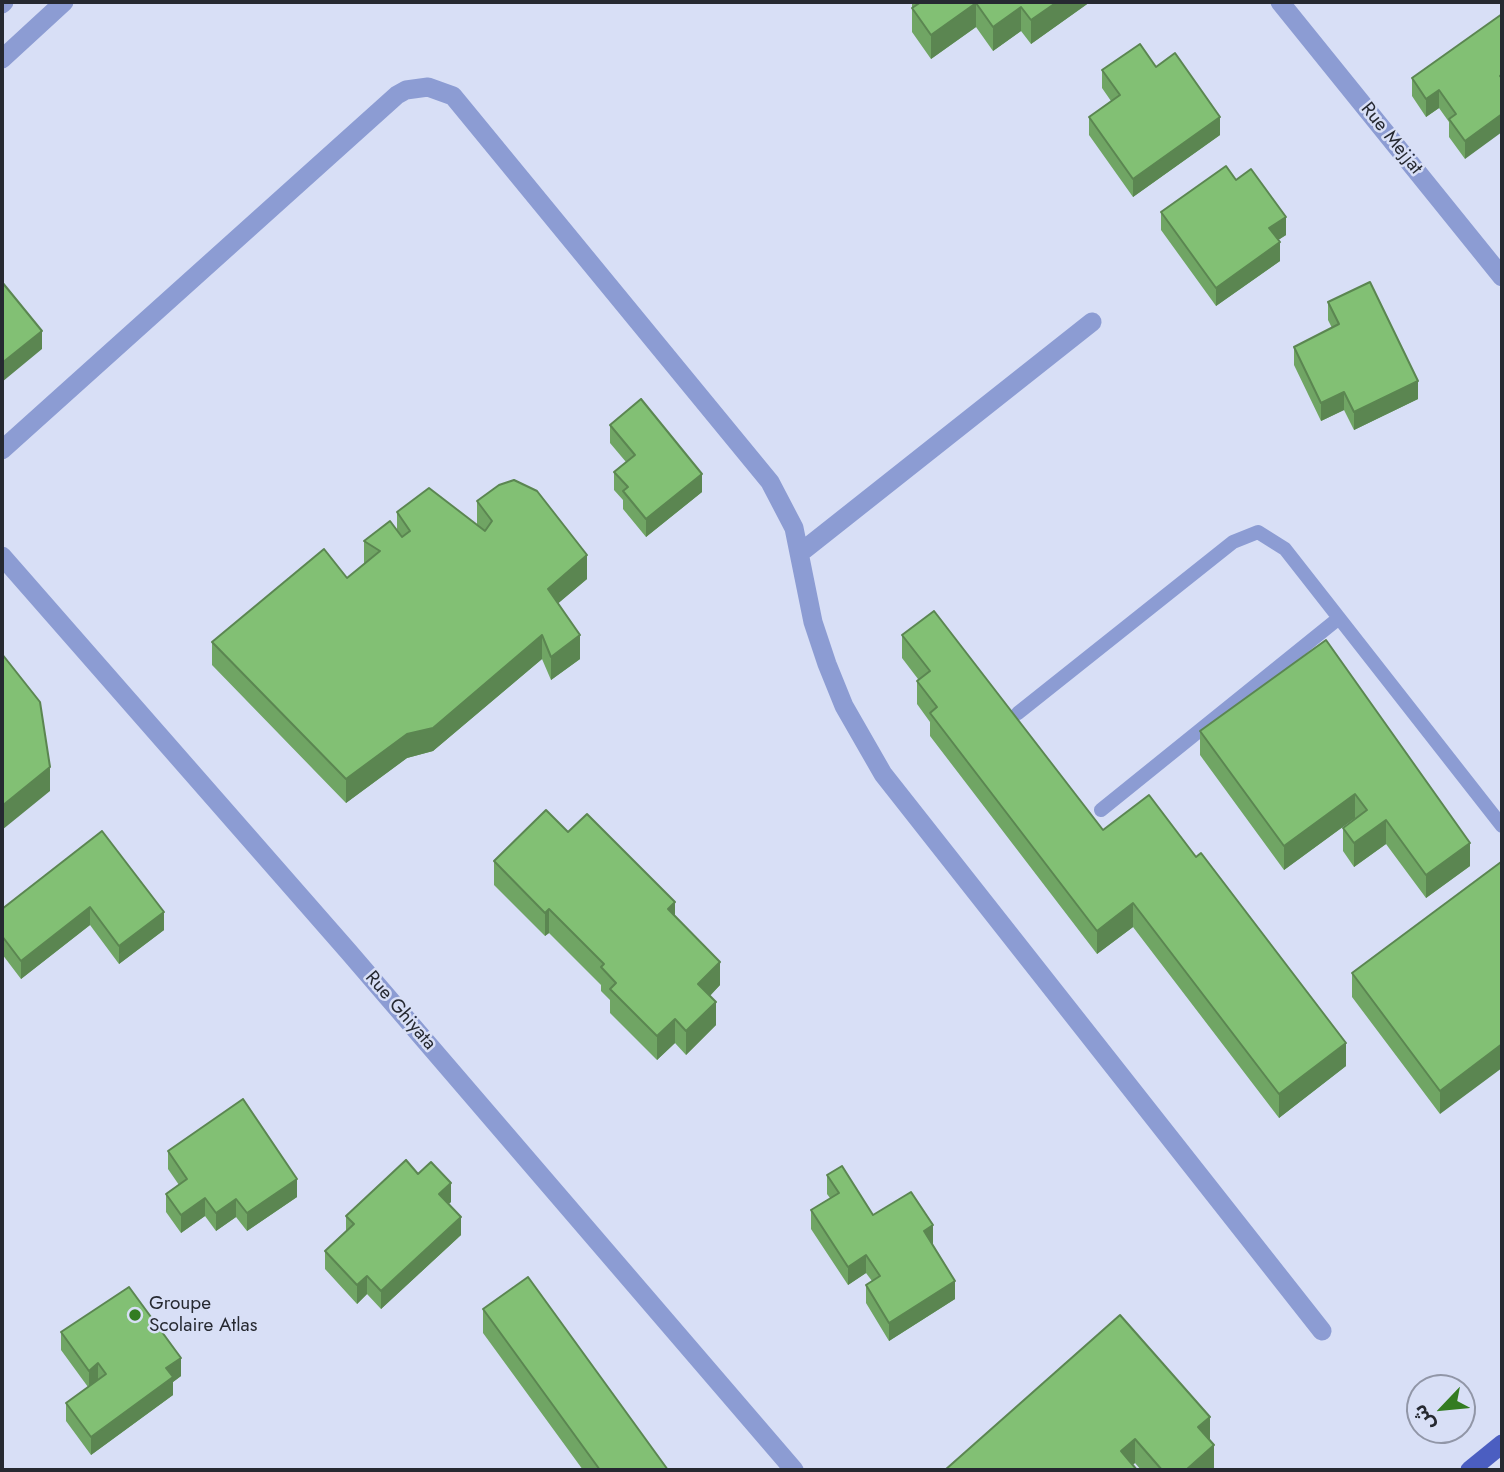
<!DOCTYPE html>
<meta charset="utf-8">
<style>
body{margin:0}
#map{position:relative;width:1504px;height:1472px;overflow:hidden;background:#d8dff6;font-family:Jost,"Noto Sans Arabic",sans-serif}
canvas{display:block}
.frame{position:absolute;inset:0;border:4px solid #262931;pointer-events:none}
.north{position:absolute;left:1406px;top:1374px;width:70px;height:70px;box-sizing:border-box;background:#d8dff6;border:2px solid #9196a7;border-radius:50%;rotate:244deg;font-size:19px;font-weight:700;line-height:28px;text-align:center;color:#262931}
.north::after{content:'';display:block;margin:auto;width:24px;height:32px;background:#337c21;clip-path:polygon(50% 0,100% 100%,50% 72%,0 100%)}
</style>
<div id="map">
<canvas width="1504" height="1472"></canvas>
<div class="frame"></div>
<div class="north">ش</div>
</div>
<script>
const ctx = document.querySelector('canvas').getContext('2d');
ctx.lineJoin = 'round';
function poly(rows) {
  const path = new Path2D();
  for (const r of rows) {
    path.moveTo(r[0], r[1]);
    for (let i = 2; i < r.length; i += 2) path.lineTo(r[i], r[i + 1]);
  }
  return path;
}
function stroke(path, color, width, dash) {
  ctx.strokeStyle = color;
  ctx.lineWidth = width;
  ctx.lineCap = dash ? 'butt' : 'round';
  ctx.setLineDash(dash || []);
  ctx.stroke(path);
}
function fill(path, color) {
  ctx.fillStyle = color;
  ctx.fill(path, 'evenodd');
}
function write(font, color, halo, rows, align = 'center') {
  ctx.font = font + ' Jost,sans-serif';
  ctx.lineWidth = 5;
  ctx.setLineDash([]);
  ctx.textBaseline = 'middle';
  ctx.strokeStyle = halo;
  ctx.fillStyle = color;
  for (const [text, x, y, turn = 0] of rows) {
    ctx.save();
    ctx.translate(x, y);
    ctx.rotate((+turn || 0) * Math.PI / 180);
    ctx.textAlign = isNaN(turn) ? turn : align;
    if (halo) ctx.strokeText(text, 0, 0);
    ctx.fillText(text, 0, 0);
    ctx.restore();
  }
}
const service = poly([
 [1018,713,1233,542,1258,532,1285,549,1502,826],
 [1101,810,1339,618]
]);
const minor = poly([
 [1280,2,1502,277],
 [2,450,397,95,406,90,428,87,453,96,770,482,794,528,813,622,827,664,844,706,883,774,1322,1331],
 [800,553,1092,322],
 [2,556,348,951,794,1470]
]);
const tertiary = poly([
 [2,4,4,2],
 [2,59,64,2]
]);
const primary = poly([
 [1470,1470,1502,1444]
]);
const wall = poly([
 [912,2,1090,2,1031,44,1021,31,993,51,976,27,931,59,912,32],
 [1502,14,1465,159,1449,137,1449,122,1439,108,1426,117,1412,96,1412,78],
 [1156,67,1220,135,1133,197,1089,135,1089,117,1111,101,1102,88,1102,70],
 [1236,180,1286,235,1278,240,1280,261,1216,306,1161,230,1161,212],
 [1328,302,1418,399,1354,430,1344,410,1321,421,1294,365,1294,347,1332,328,1328,320],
 [610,425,702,492,646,537,623,509,623,500,614,490,614,472,626,462,610,443],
 [477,501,587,579,558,603,580,659,551,680,542,659,433,751,407,758,346,803,212,665,212,642,347,578,364,564,364,541,397,530,397,512,478,526,477,524],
 [902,635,1103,830,1346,1066,1279,1118,1133,927,1097,954,930,736,930,722,917,704,917,681,918,679,902,658],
 [1326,640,1470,866,1426,898,1386,844,1354,867,1343,851,1343,828,1355,818,1284,870,1200,755,1200,731],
 [102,831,164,930,119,964,90,925,21,979,2,954,2,909],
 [568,832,675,916,720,985,710,996,716,1025,686,1055,675,1043,657,1060,610,1013,610,1000,601,991,601,985,549,933,545,936,494,885,494,861],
 [1501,862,1440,1114,1352,997,1352,973],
 [168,1151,297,1197,247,1231,236,1217,216,1231,205,1216,181,1233,166,1212,166,1194,179,1185,168,1169],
 [418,1174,451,1202,448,1204,461,1235,381,1309,367,1294,357,1304,325,1269,325,1251,346,1232,346,1216],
 [827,1175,873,1215,933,1244,932,1244,955,1299,889,1341,866,1303,866,1285,872,1281,866,1273,848,1285,811,1229,811,1210,830,1198,827,1194],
 [483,1309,668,1470,583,1470,483,1333],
 [1120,1315,1210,1441,1214,1469,1212,1470,1141,1470,1135,1463,1132,1465,945,1470],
 [61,1332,181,1376,173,1382,173,1395,91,1455,66,1421,66,1403,88,1387,61,1350]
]);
const shadedWall = poly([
 [1057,2,1090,2,1031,44,1031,20],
 [976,3,976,27,931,59,931,35],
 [1021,7,1021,31,993,51,993,27],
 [1439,90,1439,108,1426,117,1426,99],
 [1502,114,1502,132,1465,159,1465,141],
 [1220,117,1220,135,1133,197,1133,179],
 [1286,217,1286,235,1269,246,1269,228],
 [1280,242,1280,261,1216,306,1216,288],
 [42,331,42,349,2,382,2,363],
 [1418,381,1418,399,1354,430,1354,412],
 [1344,392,1344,410,1321,421,1321,403],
 [702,474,702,492,646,537,646,519],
 [587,555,587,579,548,612,548,589],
 [542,635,542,659,433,751,407,758,346,803,346,779],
 [580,635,580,659,551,680,551,657],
 [50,767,50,791,2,830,2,806],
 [1355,794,1355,818,1284,870,1284,846],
 [1386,820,1386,844,1354,867,1354,843],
 [1470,843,1470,866,1426,898,1426,875],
 [675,902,675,926,668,909],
 [1133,903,1133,927,1097,954,1097,931],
 [90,907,90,925,21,979,21,961],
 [549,909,549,933,545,936,545,913],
 [164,912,164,930,119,964,119,946],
 [720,962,720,985,698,1008,698,984],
 [716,1002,716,1025,686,1055,686,1031],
 [675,1019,675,1043,657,1060,657,1036],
 [1346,1043,1346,1066,1279,1118,1279,1094],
 [1502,1044,1502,1068,1440,1114,1440,1091],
 [297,1179,297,1197,247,1231,247,1213],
 [451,1183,451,1202,439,1212,439,1194],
 [205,1198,205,1216,181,1233,181,1215],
 [236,1199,236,1217,216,1231,216,1213],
 [461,1217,461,1235,381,1309,381,1291],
 [933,1225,933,1244,924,1249,924,1231],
 [866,1255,866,1273,848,1285,848,1267],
 [367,1276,367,1294,357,1304,357,1285],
 [955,1281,955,1299,889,1341,889,1323],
 [181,1358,181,1376,173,1382,173,1395,91,1455,91,1437,166,1368],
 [98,1363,98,1381,89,1389,89,1371],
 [1210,1417,1210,1440,1198,1427],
 [1135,1439,1135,1463,1126,1470,1121,1451],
 [1214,1445,1214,1469,1212,1470,1186,1470]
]);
const building = poly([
 [921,2,1057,2,1031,20,1021,7,993,27,976,3,931,35,912,8,921,2],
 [1502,14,1502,74,1500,76,1502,78,1502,114,1465,141,1449,119,1456,114,1439,90,1426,99,1412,78,1502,14],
 [1140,44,1156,67,1175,53,1220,117,1133,179,1089,117,1120,95,1102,70,1140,44],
 [1226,166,1236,180,1251,169,1286,217,1269,228,1280,242,1216,288,1161,212,1226,166],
 [2,282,42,331,2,363,2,282],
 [1370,282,1418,381,1354,412,1344,392,1321,403,1294,347,1339,324,1328,302,1370,282],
 [641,399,702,474,646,519,623,491,628,487,614,472,635,455,610,425,641,399],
 [514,480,537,491,587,555,548,589,580,635,551,657,542,635,433,728,407,734,346,779,212,642,324,549,347,578,380,551,364,541,390,521,402,537,410,531,397,512,429,488,485,531,492,521,477,501,499,485,514,480],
 [934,611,1103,830,1149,795,1196,857,1201,853,1346,1043,1279,1094,1133,903,1097,931,930,713,937,707,917,681,930,671,902,635,934,611],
 [1326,640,1470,843,1426,875,1386,820,1354,843,1343,828,1367,810,1355,794,1284,846,1200,731,1326,640],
 [2,654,40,702,50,767,2,806,2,654],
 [546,810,568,832,587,814,675,902,668,909,720,962,698,984,716,1002,686,1031,675,1019,657,1036,610,989,616,983,601,967,604,964,549,909,545,913,494,861,546,810],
 [102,831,164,912,119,946,90,907,21,961,2,936,2,909,102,831],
 [1501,862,1502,864,1502,1044,1440,1091,1352,973,1501,862],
 [243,1099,297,1179,247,1213,236,1199,216,1213,205,1198,181,1215,166,1194,187,1179,168,1151,243,1099],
 [406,1160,418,1174,431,1162,451,1183,439,1194,461,1217,381,1291,367,1276,357,1285,325,1251,354,1224,346,1216,406,1160],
 [842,1166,873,1215,911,1192,933,1225,924,1231,955,1281,889,1323,866,1285,880,1276,866,1255,848,1267,811,1210,839,1193,827,1175,842,1166],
 [528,1277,668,1470,600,1470,483,1309,528,1277],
 [129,1287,181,1358,166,1368,173,1377,91,1437,66,1403,106,1374,98,1363,89,1371,61,1332,129,1287],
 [1120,1315,1210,1417,1198,1427,1214,1445,1186,1470,1162,1470,1135,1439,1121,1451,1137,1470,945,1470,1120,1315]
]);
const markers = [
 [135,1315,7,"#337c21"]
];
const streetNames = [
 ["Rue Mejjat",1391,139,51],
 ["Rue Ghiyata",400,1011,49]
];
const poiNames = [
 ["Groupe",149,1304],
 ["Scolaire Atlas",149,1326]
];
stroke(service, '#8c9cd3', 14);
stroke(minor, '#8c9cd3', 19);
stroke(tertiary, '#8c9cd3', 19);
stroke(primary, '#4b5ec1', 19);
fill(wall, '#70a564');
fill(shadedWall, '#5b8651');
fill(building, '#82c074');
stroke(building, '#5b8651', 2);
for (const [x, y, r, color] of markers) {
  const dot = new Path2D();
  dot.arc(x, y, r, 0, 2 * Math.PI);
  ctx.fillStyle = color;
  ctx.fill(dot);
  stroke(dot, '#d8dff6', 2.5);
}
write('19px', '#262931', '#d8dff6', streetNames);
write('19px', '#262931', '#d8dff6', poiNames, 'left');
</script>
